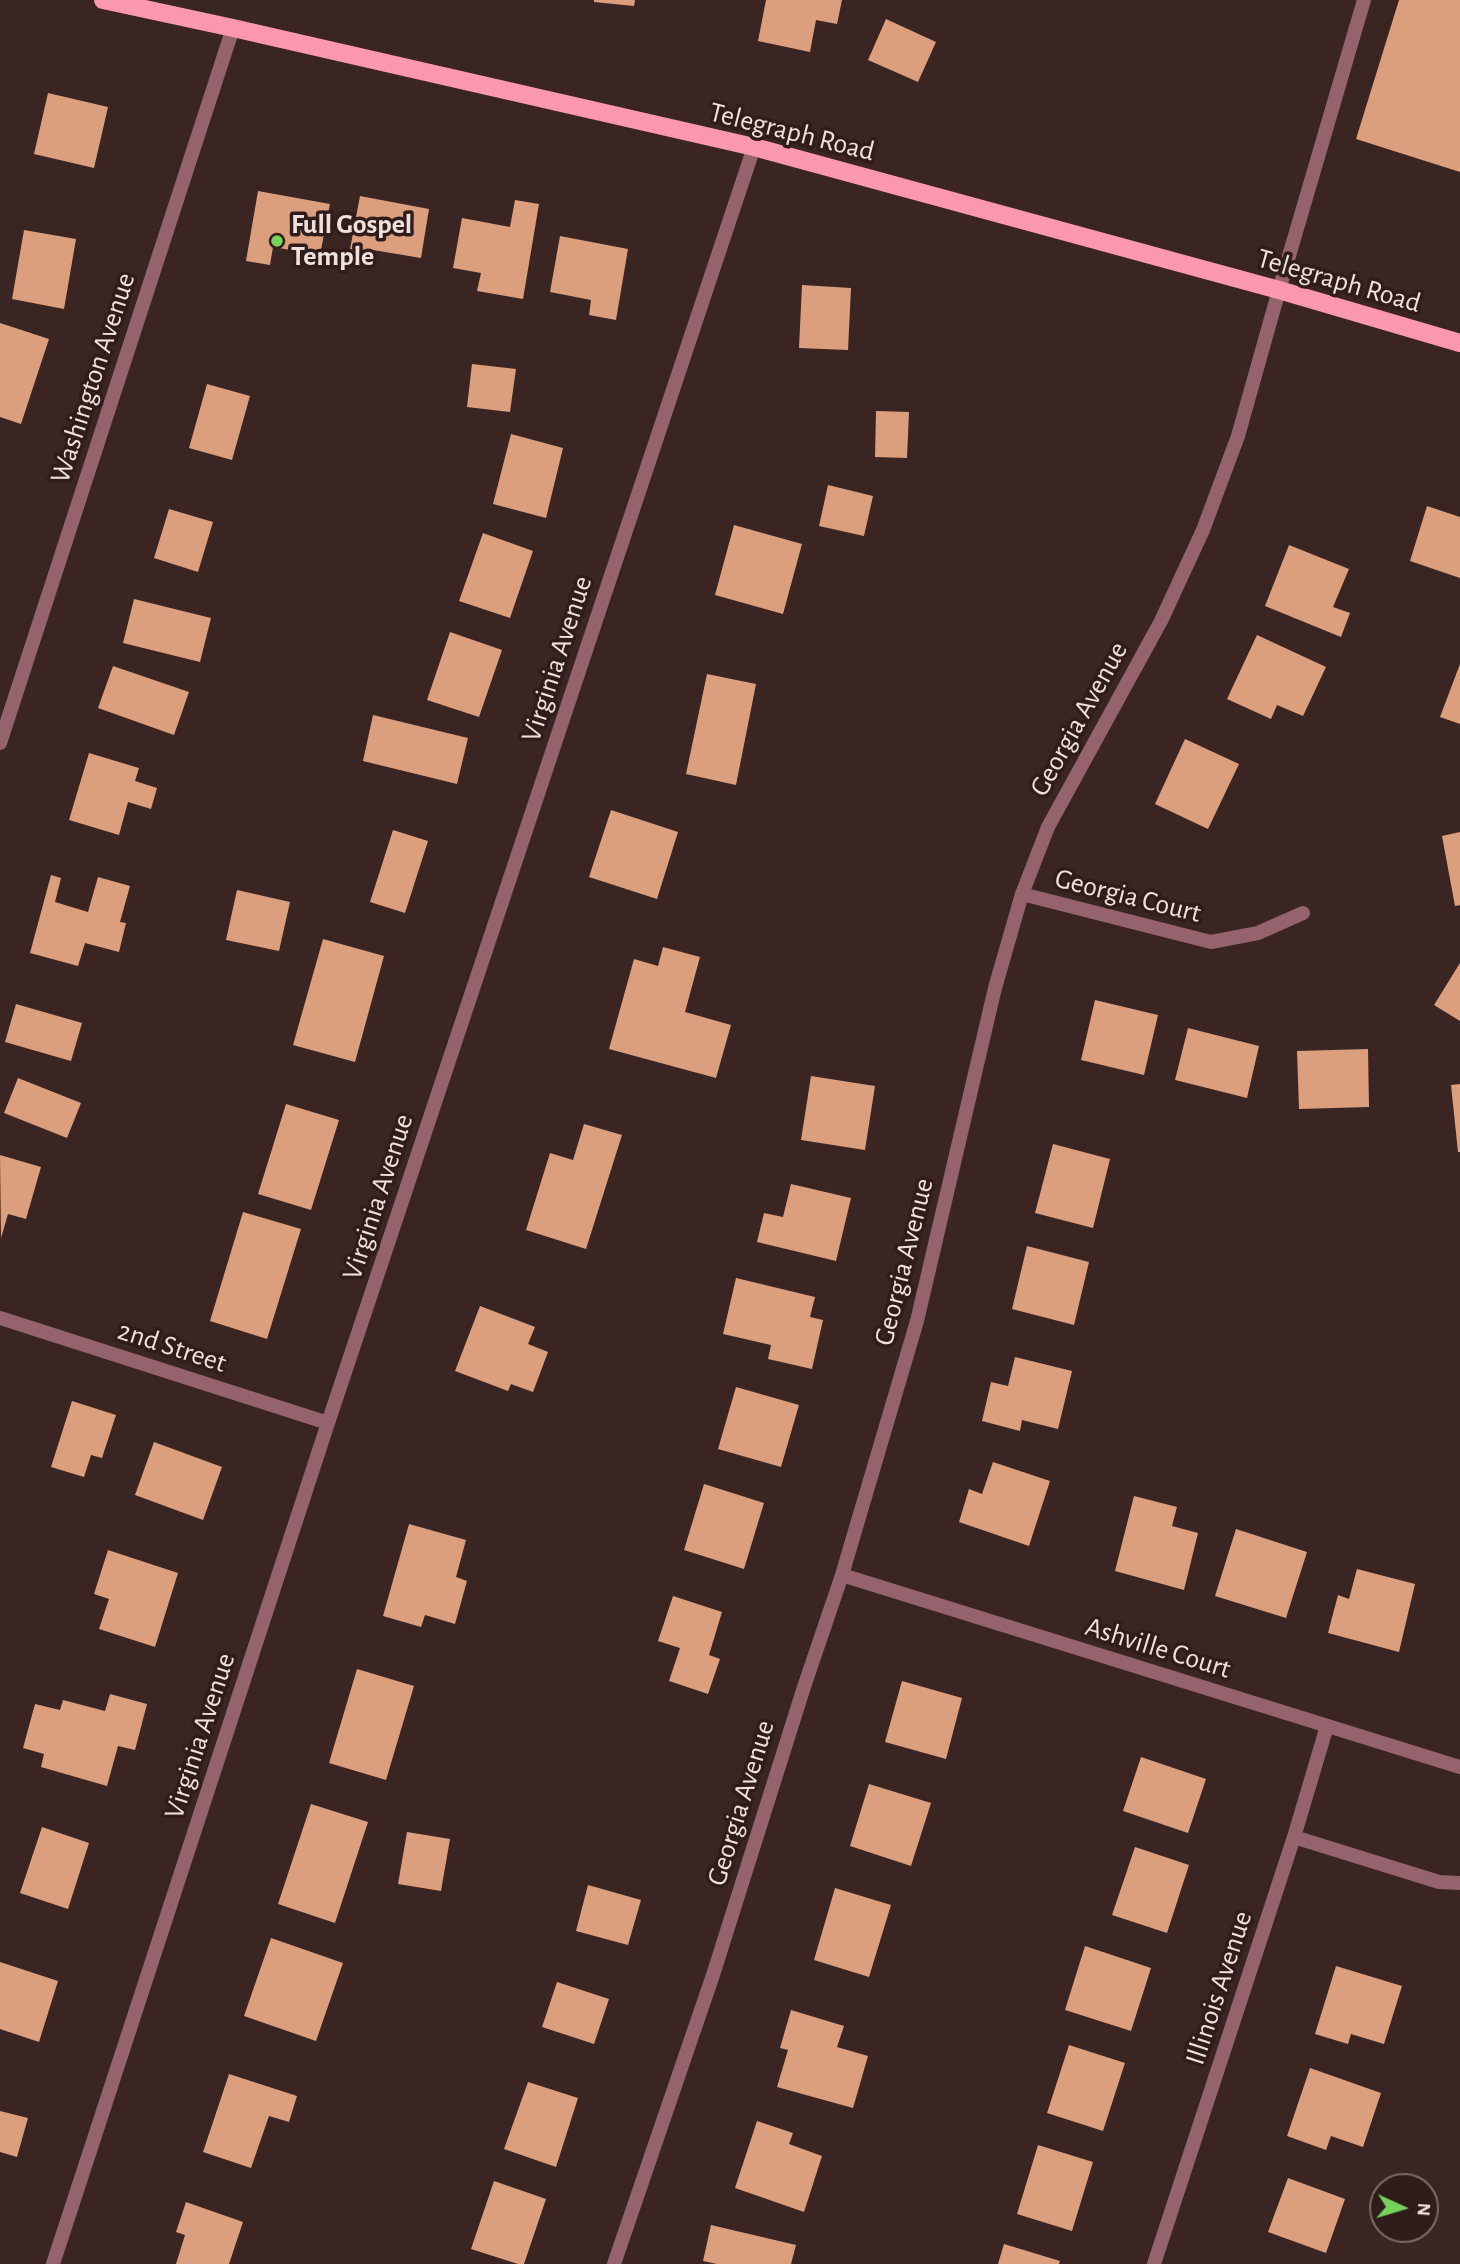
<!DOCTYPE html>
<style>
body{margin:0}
#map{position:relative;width:1460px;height:2264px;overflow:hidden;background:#3a2523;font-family:"Alegreya Sans",sans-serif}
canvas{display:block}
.north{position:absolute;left:1369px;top:2173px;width:70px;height:70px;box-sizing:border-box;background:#301c1a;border:2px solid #7c6b69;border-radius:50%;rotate:94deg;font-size:19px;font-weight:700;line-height:28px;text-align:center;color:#efe1df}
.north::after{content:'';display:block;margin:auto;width:24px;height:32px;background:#76d25a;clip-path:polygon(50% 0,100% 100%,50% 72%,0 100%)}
</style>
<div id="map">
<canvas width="1460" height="2264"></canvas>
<div class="north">N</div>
</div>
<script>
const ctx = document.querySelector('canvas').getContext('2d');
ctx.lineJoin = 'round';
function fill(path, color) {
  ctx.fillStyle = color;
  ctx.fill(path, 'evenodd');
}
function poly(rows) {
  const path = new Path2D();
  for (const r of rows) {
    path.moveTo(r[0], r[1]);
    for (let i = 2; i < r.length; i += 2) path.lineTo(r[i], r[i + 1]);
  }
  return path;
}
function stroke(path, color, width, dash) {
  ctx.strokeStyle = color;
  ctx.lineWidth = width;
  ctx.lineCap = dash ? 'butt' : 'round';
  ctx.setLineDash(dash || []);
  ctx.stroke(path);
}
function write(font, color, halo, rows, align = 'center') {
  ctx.font = font + ' "Alegreya Sans",sans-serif';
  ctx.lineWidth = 7;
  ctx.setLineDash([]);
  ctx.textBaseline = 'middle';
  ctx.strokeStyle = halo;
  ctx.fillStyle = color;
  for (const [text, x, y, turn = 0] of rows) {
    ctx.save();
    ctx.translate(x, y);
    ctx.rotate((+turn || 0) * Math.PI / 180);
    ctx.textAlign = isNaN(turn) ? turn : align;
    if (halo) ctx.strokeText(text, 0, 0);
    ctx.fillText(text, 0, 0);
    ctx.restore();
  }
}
const building = poly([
 [594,0,635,0,634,6,594,2],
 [766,0,842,0,837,24,816,20,810,52,758,41],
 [1399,0,1460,0,1460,172,1356,139],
 [886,19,936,42,918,82,868,60],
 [48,93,108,107,94,168,34,154],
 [258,191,330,204,320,255,273,247,270,265,246,261],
 [360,196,429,209,421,258,373,250,370,264,348,260],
 [515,200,539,204,523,299,477,291,481,273,453,268,462,218,510,227],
 [24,230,76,239,64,309,12,299],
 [560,236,628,249,616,320,589,315,591,300,550,292],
 [802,285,851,288,848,350,799,348],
 [0,323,49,339,21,424,0,417],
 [472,364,516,369,510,412,467,407],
 [207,384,250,396,232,460,189,448],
 [876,411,909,412,907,458,875,457],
 [511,434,563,448,546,518,493,504],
 [828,485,873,496,864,536,819,526],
 [1427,506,1460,517,1460,578,1410,561],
 [169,509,213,522,198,572,154,558],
 [734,525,802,544,783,614,715,595],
 [483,533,533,551,510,618,459,601],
 [1289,545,1349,569,1333,607,1350,613,1341,637,1265,606],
 [134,599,211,618,200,662,123,643],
 [450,632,502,650,479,717,427,700],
 [1257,635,1326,667,1303,716,1277,705,1271,719,1227,699],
 [1460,664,1460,724,1440,717],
 [113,666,189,692,174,735,98,708],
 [707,674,756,684,736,785,686,774],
 [373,715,468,738,457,784,363,761],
 [1185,739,1239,764,1208,829,1155,804],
 [89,753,139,768,135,781,157,788,151,809,128,802,119,835,69,820],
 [611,810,678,832,657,899,589,877],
 [393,830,428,841,405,913,370,902],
 [1460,832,1460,905,1455,906,1442,836],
 [51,875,61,878,55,902,88,912,98,877,130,886,120,922,126,923,119,952,85,943,78,966,30,953],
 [237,890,290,902,279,951,226,940],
 [323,939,384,956,355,1062,293,1045],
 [663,947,700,957,685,1012,731,1025,716,1078,609,1049,634,959,658,966],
 [1460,963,1460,1021,1434,1005],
 [1095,1000,1158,1015,1144,1075,1081,1060],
 [16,1004,82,1023,71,1061,5,1042],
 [1188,1028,1259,1046,1247,1098,1175,1080],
 [1368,1049,1369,1107,1299,1109,1297,1051],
 [811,1076,875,1086,865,1150,801,1140],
 [18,1078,81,1103,67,1138,4,1113],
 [1460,1084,1460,1152,1458,1152,1451,1085],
 [286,1104,339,1120,311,1210,258,1194],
 [584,1124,622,1135,586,1249,526,1230,550,1153,573,1160],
 [1053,1144,1110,1159,1093,1228,1035,1213],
 [0,1155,41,1167,26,1219,8,1214,1,1238],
 [791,1184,851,1198,836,1261,757,1242,764,1213,783,1217],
 [243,1212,301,1229,267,1339,210,1321],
 [1027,1246,1089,1262,1074,1325,1012,1309],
 [736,1278,815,1297,810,1317,823,1320,812,1369,768,1359,771,1345,723,1334],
 [480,1306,535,1327,528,1344,548,1352,533,1392,511,1384,508,1391,455,1371],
 [1015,1357,1072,1371,1058,1429,1022,1420,1020,1431,982,1421,991,1382,1008,1386],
 [736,1387,799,1405,781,1467,718,1449],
 [72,1401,116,1415,102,1458,91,1455,84,1477,51,1467],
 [154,1442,222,1467,203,1520,135,1495],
 [993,1462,1050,1481,1029,1546,959,1522,969,1489,982,1494],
 [704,1484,764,1503,744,1569,684,1550],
 [1134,1496,1177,1507,1172,1526,1198,1533,1184,1590,1115,1571],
 [409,1524,466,1540,456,1577,467,1581,455,1624,425,1615,421,1627,383,1616],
 [1236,1529,1307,1552,1286,1618,1215,1596],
 [108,1550,178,1573,155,1647,99,1629,109,1599,94,1594],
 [1357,1569,1415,1584,1399,1652,1328,1633,1338,1595,1349,1599],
 [673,1596,722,1612,709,1655,720,1659,708,1694,669,1681,680,1648,658,1641],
 [357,1669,414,1686,386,1780,329,1763],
 [902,1681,962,1698,946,1759,885,1742],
 [110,1694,147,1704,135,1750,118,1746,107,1786,41,1767,44,1754,23,1748,35,1704,60,1710,63,1700,105,1711],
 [1141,1757,1206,1779,1188,1833,1123,1811],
 [869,1784,931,1803,911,1866,850,1846],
 [311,1804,368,1822,335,1923,278,1904],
 [42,1827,89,1843,68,1909,20,1893],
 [407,1832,450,1839,441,1891,398,1884],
 [1135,1847,1189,1865,1167,1933,1112,1915],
 [588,1885,641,1900,628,1945,576,1931],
 [835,1888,891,1905,869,1977,814,1960],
 [271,1938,343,1963,316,2041,244,2016],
 [1085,1946,1151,1968,1131,2031,1065,2010],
 [0,1962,58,1981,39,2042,0,2029],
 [1336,1966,1402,1986,1384,2044,1351,2034,1348,2044,1315,2034],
 [557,1982,609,1999,594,2044,542,2027],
 [791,2010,844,2026,837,2047,868,2056,853,2108,777,2087,788,2050,780,2048],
 [1069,2045,1125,2063,1103,2131,1047,2113],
 [1310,2068,1381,2093,1363,2147,1331,2136,1326,2150,1287,2136],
 [229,2074,297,2096,289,2122,269,2116,251,2168,203,2152],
 [528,2082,578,2098,556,2167,504,2149],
 [0,2111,28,2118,17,2157,0,2152],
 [757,2121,793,2133,789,2144,822,2156,804,2212,735,2188],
 [1038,2145,1093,2162,1072,2231,1017,2214],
 [1288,2178,1345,2199,1326,2253,1268,2232],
 [494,2181,546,2199,524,2264,518,2264,471,2249],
 [186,2202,243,2222,229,2264,176,2264,185,2235,176,2232],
 [711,2225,796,2245,791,2264,717,2264,703,2261],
 [1004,2244,1060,2261,1059,2264,998,2264]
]);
const lane = poly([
 [1279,290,1364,0]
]);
const street = poly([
 [0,743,233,28],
 [1022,894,1211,942,1258,933,1303,913],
 [0,1318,328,1423],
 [842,1575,1460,1767],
 [1294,1837,1439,1882,1460,1883],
 [53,2264,328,1423,754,147],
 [614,2264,713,1975,804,1687,842,1575,917,1321,995,988,1022,894,1048,827,1161,621,1203,530,1238,436,1279,290],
 [1154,2264,1294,1837,1327,1726]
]);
const primary = poly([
 [103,0,233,28,754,147,1279,290,1460,343]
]);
const markers = [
 [277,241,7,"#76d25a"]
];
const streetNames = [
 ["Telegraph Road",792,132,14],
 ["Telegraph Road",1339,281,16],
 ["Washington Avenue",93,378,-72],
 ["Virginia Avenue",557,659,-72],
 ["Georgia Avenue",1079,719,-61],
 ["Georgia Court",1128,896,14],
 ["Virginia Avenue",378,1197,-72],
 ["Georgia Avenue",904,1262,-76],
 ["2nd Street",172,1347,18],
 ["Ashville Court",1158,1648,17],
 ["Virginia Avenue",200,1736,-72],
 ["Georgia Avenue",741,1803,-73],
 ["Illinois Avenue",1219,1988,-72]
];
const poiNames = [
 ["Full Gospel",291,225],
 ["Temple",291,257]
];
fill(building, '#dc9f7e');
stroke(lane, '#94636e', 14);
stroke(street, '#94636e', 14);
stroke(primary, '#fc97b0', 18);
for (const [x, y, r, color] of markers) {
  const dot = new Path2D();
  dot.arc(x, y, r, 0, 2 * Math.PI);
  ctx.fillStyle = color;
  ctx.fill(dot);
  stroke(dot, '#301c1a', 2.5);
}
write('28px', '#efe1df', '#301c1a', streetNames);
write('bold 28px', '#efe1df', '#301c1a', poiNames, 'left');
</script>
